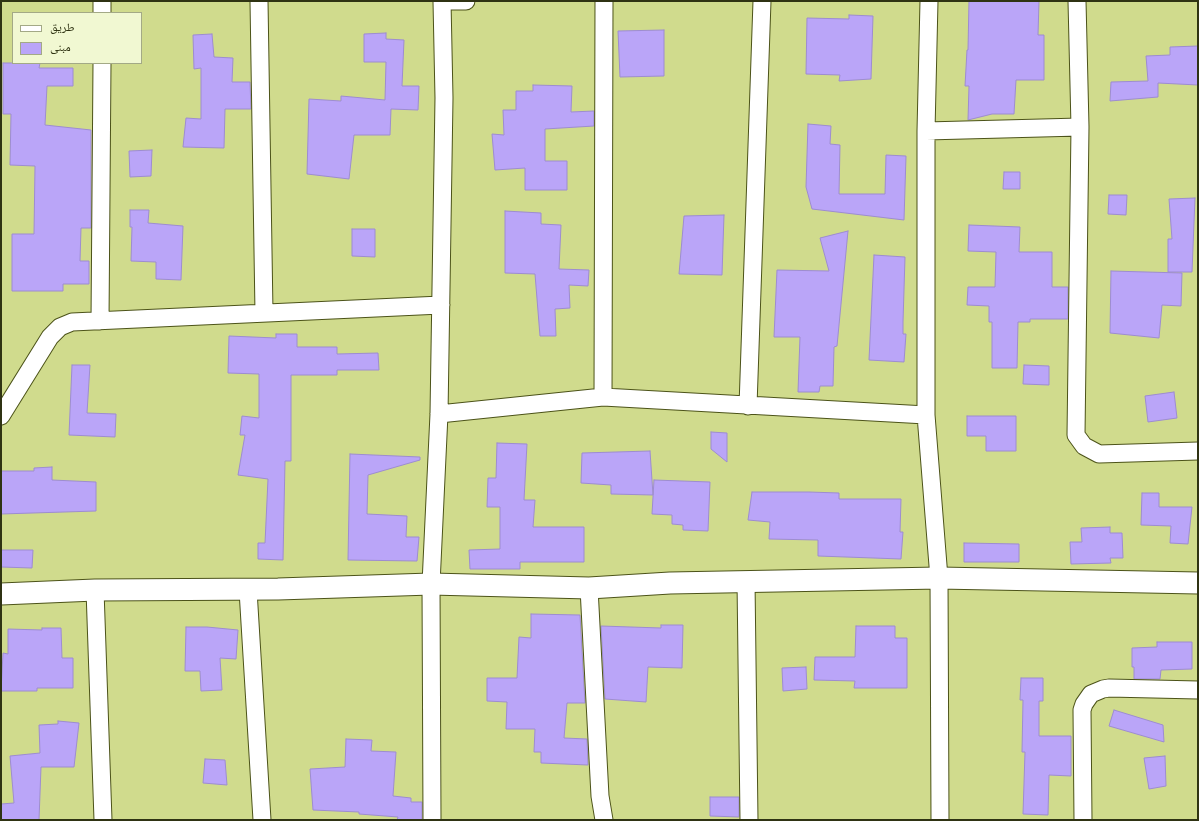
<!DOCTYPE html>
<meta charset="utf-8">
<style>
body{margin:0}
#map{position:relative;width:1199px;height:821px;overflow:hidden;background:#d0db8d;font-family:Lato,"Noto Naskh Arabic",sans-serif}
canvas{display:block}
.frame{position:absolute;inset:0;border:2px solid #2f3313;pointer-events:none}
.legend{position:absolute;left:12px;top:12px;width:130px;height:52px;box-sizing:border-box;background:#f1f8d2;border:1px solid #a3a986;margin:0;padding:5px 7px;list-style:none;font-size:12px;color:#2f3313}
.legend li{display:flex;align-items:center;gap:8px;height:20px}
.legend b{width:20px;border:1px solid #a3a986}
</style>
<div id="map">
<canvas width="1199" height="821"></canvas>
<div class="frame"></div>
<ul class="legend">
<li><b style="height:5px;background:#fff"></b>طريق</li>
<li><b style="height:11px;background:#baa5f8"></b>مبنى</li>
</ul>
</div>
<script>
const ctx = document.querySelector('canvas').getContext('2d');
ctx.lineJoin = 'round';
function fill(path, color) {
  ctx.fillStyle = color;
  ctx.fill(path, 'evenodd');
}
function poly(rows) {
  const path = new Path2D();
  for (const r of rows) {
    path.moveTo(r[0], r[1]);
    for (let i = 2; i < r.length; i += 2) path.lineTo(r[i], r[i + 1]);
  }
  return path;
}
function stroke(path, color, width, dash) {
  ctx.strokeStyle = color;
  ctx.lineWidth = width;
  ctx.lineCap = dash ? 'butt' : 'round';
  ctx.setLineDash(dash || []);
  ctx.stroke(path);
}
const building = poly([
 [969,1,1039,1,1038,35,1044,35,1044,80,1016,80,1014,114,992,114,968,120,969,86,965,86,967,50,968,50,969,1],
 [849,15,873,16,871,79,839,81,840,75,806,74,807,18,849,19,849,15],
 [664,30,664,76,620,77,618,31,664,30],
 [386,33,386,39,404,40,402,86,419,86,418,110,391,109,390,135,354,135,349,179,307,174,309,99,341,101,341,96,385,100,386,62,364,62,364,34,386,33],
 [212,34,214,57,233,58,232,82,250,82,251,109,225,109,224,148,183,147,186,118,201,119,201,68,194,69,193,35,212,34],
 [1198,46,1198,85,1158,83,1158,97,1110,101,1111,82,1148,81,1146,56,1170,55,1170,47,1198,46],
 [3,63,40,63,39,68,73,68,73,86,47,86,45,125,91,130,91,228,81,228,80,261,89,261,89,284,63,284,63,291,12,291,12,234,34,234,35,166,10,165,11,114,3,114,3,63],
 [533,85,572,86,571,112,594,111,594,126,545,129,545,161,567,161,567,190,525,190,525,168,495,170,492,134,504,135,503,110,516,110,516,91,533,91,533,85],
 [808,124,831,126,830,144,840,145,839,194,885,194,886,155,906,156,904,220,812,209,806,187,808,124],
 [152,150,151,176,130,177,129,151,152,150],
 [1004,172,1020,172,1020,189,1003,189,1004,172],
 [1109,195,1127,195,1126,215,1108,214,1109,195],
 [1195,198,1192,272,1168,272,1168,239,1172,239,1169,199,1195,198],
 [130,210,149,210,148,223,183,226,181,280,156,279,156,262,131,261,132,227,130,227,130,210],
 [505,211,541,213,541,224,561,225,559,269,589,270,588,286,569,285,570,308,555,309,556,336,540,336,535,274,505,273,505,211],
 [724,215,722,275,679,274,684,216,724,215],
 [969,225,1020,227,1019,252,1052,252,1052,287,1068,287,1068,319,1030,319,1030,322,1018,322,1017,368,992,368,992,322,989,322,989,306,967,305,968,287,995,287,996,252,968,251,969,225],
 [352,229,375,229,375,257,352,256,352,229],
 [848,231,837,346,834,347,833,386,820,386,819,392,798,392,800,337,774,337,777,270,829,271,820,238,848,231],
 [874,255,905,257,903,322,903,334,906,334,904,362,869,360,874,255],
 [1111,271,1182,273,1181,306,1162,305,1159,338,1110,333,1111,271],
 [276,334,297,334,297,347,337,347,337,354,378,353,379,370,337,370,337,375,291,375,291,461,285,461,283,560,258,559,258,543,265,543,268,479,238,475,245,435,240,435,242,416,259,418,259,374,228,373,229,336,276,338,276,334],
 [72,365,90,365,87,413,116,414,115,437,69,435,72,365],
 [1024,365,1049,366,1049,385,1023,384,1024,365],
 [1174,392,1177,418,1148,422,1145,396,1174,392],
 [967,416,1016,416,1016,451,986,451,986,436,967,436,967,416],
 [711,432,727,433,727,462,711,449,711,432],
 [497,443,527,444,524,500,535,500,533,527,584,527,584,562,520,562,520,569,470,569,469,550,500,549,500,507,487,507,488,478,496,478,497,443],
 [650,451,653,495,611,494,611,485,581,483,582,453,650,451],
 [350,454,420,457,420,460,368,475,367,514,407,516,406,537,419,537,417,561,348,560,350,454],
 [52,467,52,480,96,482,96,511,1,514,1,471,34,471,34,468,52,467],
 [654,480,710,482,708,531,683,530,683,525,672,524,672,515,652,514,654,480],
 [752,492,809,492,839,493,839,499,901,499,900,532,903,532,901,559,818,556,818,540,769,539,770,522,748,520,752,492],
 [1142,493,1159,493,1159,507,1192,507,1188,544,1170,543,1171,526,1141,525,1142,493],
 [1110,527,1110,533,1122,533,1123,558,1110,558,1111,563,1071,564,1070,542,1082,542,1081,528,1110,527],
 [964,543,1019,544,1019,562,964,562,964,543],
 [1,550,33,550,32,568,1,567,1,550],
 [531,614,580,615,585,703,567,703,564,738,587,739,588,765,541,763,541,752,534,752,535,729,506,729,507,702,487,701,487,678,517,678,519,637,531,638,531,614],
 [661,625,683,625,682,668,648,667,646,702,605,699,601,626,661,628,661,625],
 [856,626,895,626,895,638,907,638,907,688,854,688,855,681,814,680,815,657,855,657,856,626],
 [186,627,207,627,238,630,236,659,220,658,222,690,201,691,200,671,185,671,186,627],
 [42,628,61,628,62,658,73,658,73,688,37,688,37,691,1,691,3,653,8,654,8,629,42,630,42,628],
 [1157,642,1192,642,1192,669,1161,670,1160,679,1134,679,1134,667,1132,667,1132,648,1157,647,1157,642],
 [806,667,807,689,783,691,782,668,806,667],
 [1021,678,1043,678,1043,701,1039,701,1039,736,1071,736,1071,776,1049,775,1048,815,1023,814,1025,752,1022,752,1023,700,1020,700,1021,678],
 [1114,710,1163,725,1164,742,1109,726,1114,710],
 [58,721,79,723,74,767,41,767,39,820,1,820,1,804,14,803,10,756,40,753,39,725,58,724,58,721],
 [346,739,372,740,371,751,396,752,393,796,411,798,411,802,422,802,422,820,397,820,398,817,359,814,359,812,313,810,310,769,345,767,346,739],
 [1165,756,1166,786,1149,789,1144,758,1165,756],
 [205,759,225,760,227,785,203,783,205,759],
 [710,797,739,797,739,817,710,816,710,797]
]);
const minor = poly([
 [259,1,264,313],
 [442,1,466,1],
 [929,1,926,131,926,415,939,578,940,820],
 [1077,1,1080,127,1076,435,1084,446,1099,454,1198,451],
 [102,13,102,1],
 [926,131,1080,127],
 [100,321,102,63],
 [603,397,604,1],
 [748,406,762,1],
 [439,414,603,397,926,415],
 [1,416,50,337,60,327,72,322,441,305],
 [746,581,749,820],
 [589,588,600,796,604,820],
 [95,590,103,820],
 [248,590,262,820],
 [432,820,431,584,439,414,444,98,442,1],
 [1083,820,1082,710,1084,704,1091,694,1103,689,1109,688,1198,690]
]);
const tertiary = poly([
 [1,594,95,590,278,589,431,584,589,588,670,583,939,578,1198,583]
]);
fill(building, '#baa5f8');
stroke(building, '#9d8cd0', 1);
stroke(minor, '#4c5319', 19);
stroke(tertiary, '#4c5319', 23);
stroke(minor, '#fff', 17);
stroke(tertiary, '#fff', 21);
</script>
